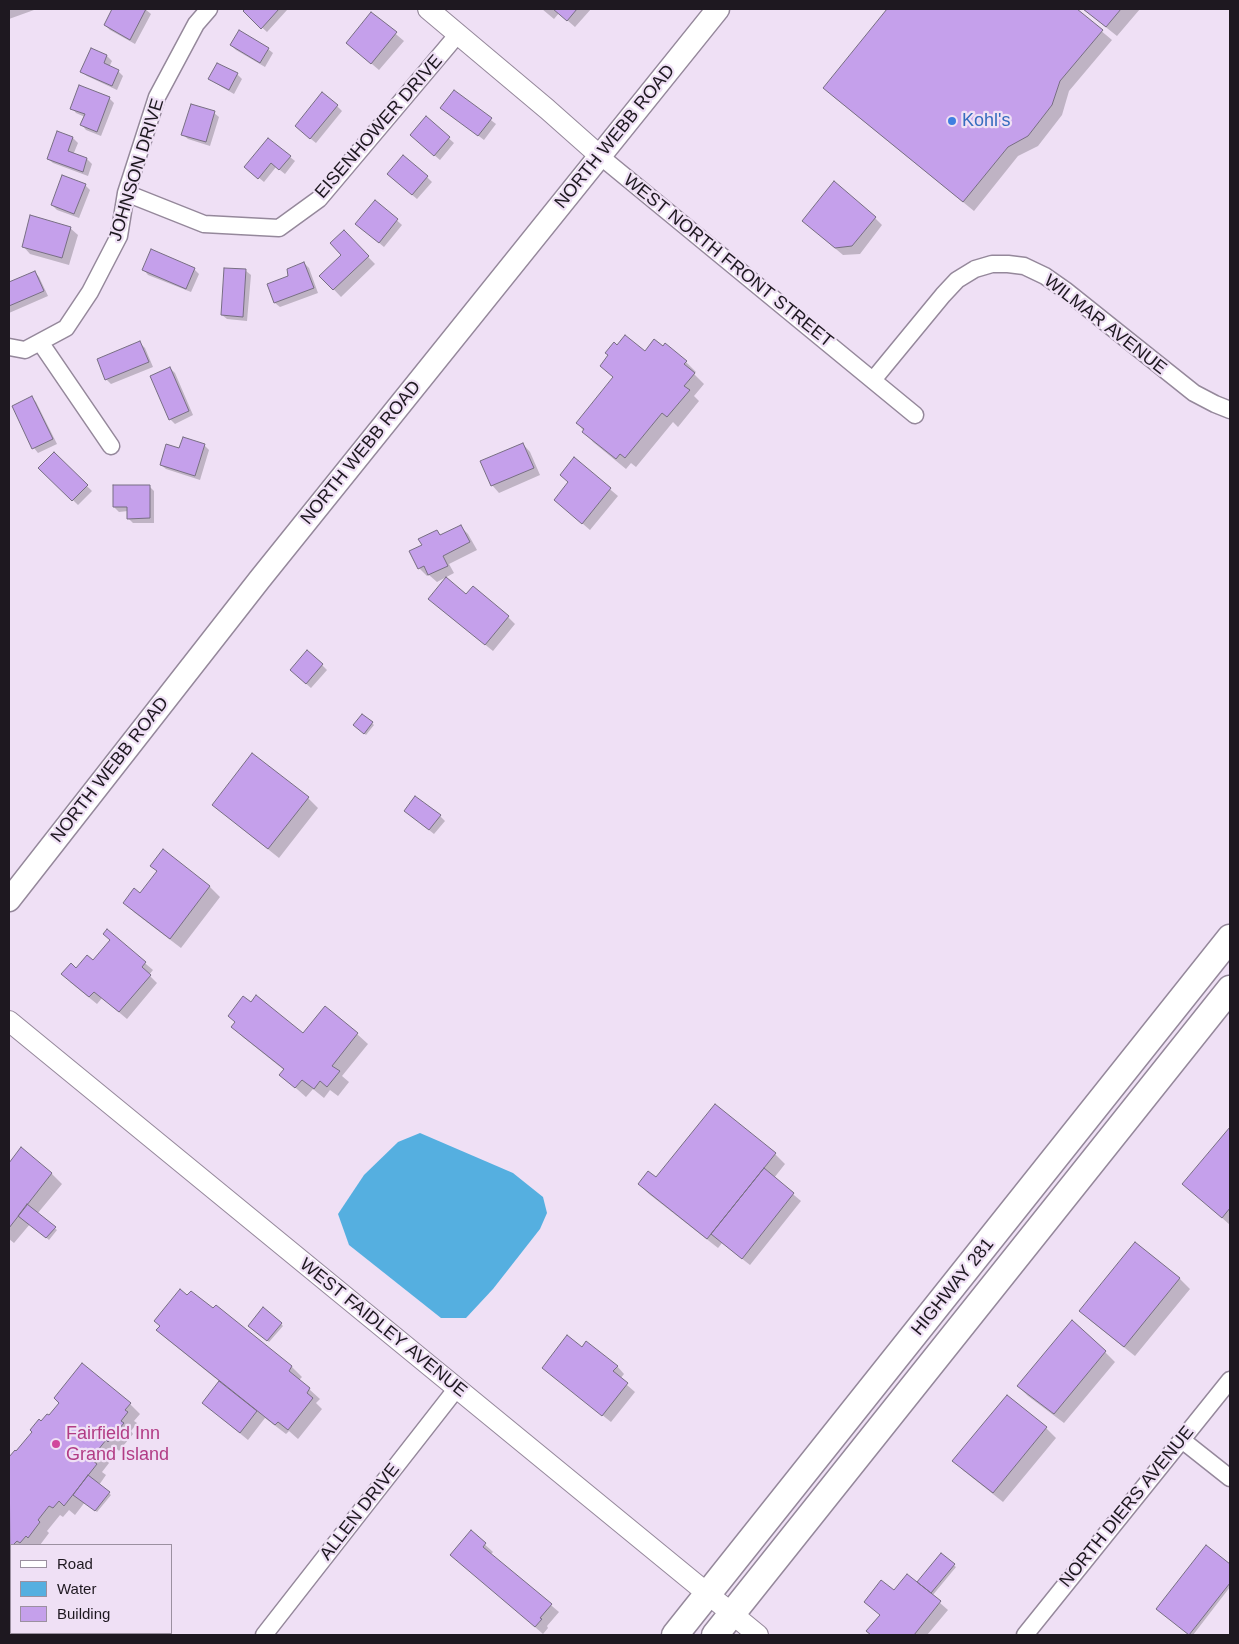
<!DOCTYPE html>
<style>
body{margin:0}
#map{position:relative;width:1239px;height:1644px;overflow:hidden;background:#efe0f5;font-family:Arial,sans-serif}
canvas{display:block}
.frame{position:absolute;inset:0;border:10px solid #1e1820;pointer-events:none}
.legend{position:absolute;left:10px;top:1544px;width:162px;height:90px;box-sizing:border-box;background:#efe0f5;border:1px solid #9b90a0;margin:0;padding:6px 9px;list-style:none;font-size:15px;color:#1e1820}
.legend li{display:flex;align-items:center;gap:10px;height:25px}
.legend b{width:25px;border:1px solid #9b90a0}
</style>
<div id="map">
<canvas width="1239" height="1644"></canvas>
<div class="frame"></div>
<ul class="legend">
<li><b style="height:6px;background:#fff"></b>Road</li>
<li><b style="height:14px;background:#55afe0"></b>Water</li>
<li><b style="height:14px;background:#c5a0eb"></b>Building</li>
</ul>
</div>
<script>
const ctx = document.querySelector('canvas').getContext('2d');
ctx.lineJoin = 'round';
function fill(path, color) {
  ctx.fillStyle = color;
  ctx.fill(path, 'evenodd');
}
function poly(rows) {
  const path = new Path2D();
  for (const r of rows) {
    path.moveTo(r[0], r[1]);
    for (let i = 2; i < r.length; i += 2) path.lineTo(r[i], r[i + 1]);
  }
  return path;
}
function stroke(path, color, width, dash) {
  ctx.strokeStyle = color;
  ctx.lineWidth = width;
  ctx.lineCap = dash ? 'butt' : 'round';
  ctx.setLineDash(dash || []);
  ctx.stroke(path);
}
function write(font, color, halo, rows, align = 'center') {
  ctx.font = font + ' Arial,sans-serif';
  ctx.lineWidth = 4.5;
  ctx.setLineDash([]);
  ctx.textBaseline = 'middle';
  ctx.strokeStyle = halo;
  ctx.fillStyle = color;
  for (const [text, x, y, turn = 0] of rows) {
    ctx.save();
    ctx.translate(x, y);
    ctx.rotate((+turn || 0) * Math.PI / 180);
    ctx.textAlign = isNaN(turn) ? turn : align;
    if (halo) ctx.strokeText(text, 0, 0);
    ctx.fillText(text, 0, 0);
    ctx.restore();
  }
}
const water = poly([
 [420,1133,513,1173,543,1197,547,1213,540,1229,493,1289,466,1318,441,1318,349,1245,338,1214,364,1175,398,1142]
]);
const shadow = poly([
 [9,9,34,9,34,10,9,19],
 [114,9,145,9,151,14,135,44,110,30,105,25],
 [247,9,285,9,287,10,267,32,244,11],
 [542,9,591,9,575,27,559,13,554,19],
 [889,9,1075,9,1112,40,1069,91,1062,115,1038,146,1018,156,974,211,835,98,825,88],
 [1083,9,1140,9,1117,36],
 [371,13,404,41,379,70,347,43],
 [231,45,268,49,273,53,265,67,236,50],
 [92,49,107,56,112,61,109,67,118,71,123,76,117,90,87,76,82,72],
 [237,74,242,79,234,94,215,83,210,78],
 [454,92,496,124,484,140,447,112],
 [109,98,114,103,101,136,86,130,82,125,85,117,76,113,72,108],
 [337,106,342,111,316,143,301,131],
 [214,113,219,117,210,146,188,139,183,135],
 [426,118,454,143,440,160,416,140],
 [58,132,73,138,78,143,73,155,87,159,92,164,88,176,53,163,48,159],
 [290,157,295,161,285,174,276,167,264,182,246,167],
 [427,177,432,182,417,199,393,179],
 [85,185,90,190,79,218,57,210,52,205],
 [375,201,402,225,384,247,361,228],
 [875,218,882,225,860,254,843,255,803,221],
 [70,228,78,235,69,265,30,254,23,246],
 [344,232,375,264,341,297,321,276,343,255],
 [304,263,309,268,318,293,280,307,275,303,269,285,289,277],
 [194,269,199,274,191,292,148,275,144,270],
 [246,271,251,275,247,321,227,319,222,315],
 [35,272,39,277,48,296,9,313,9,283],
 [140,343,145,348,153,367,111,384,106,379],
 [617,346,686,362,696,372,694,374,704,384,694,396,699,401,678,427,673,422,636,467,631,463,626,469,593,442,577,423,614,378,601,366],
 [170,368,175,373,193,415,175,424,170,419],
 [32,398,36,402,57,444,38,453,34,448],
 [523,444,530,452,540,475,499,493,492,485],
 [204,445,209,450,200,480,166,469,161,465,180,450],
 [54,454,92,491,78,505,40,468],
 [574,459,618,496,590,530,555,500,569,483],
 [149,486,154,491,154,523,133,523,128,518,128,511,119,512,114,507],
 [460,526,468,534,477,550,449,564,454,573,437,582,429,575,427,576,419,568,411,552,423,545,437,531,441,536],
 [466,596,508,617,515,624,493,651,437,606],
 [322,665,327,670,311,688,296,675],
 [363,715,374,725,366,735,355,725],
 [308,798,318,808,279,858,224,814,214,804],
 [410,815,440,816,445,821,434,834],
 [163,851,210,887,220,897,181,948,135,913,125,903,140,895,158,872,152,866],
 [107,931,153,970,149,975,157,983,127,1019,102,998,97,1004,70,982,93,962,111,941],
 [325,1008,357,1034,368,1044,342,1076,349,1082,338,1096,330,1090,324,1098,313,1089,306,1097,281,1075,284,1070,243,1037,233,1027,304,1035],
 [1230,1128,1230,1225,1184,1184],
 [21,1149,52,1174,62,1184,37,1214,57,1230,49,1240,30,1224,14,1243,9,1239,9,1165],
 [775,1154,785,1164,774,1178,801,1201,750,1265,722,1243,718,1248,649,1194,639,1184],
 [1136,1243,1180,1279,1190,1289,1135,1356,1091,1321,1081,1311],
 [188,1297,213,1310,216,1306,292,1367,302,1377,299,1380,320,1399,316,1403,322,1409,298,1439,289,1431,286,1434,265,1418,248,1440,203,1403,220,1382,168,1340,158,1330],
 [281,1324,283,1326,269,1342,251,1328],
 [582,1349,617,1366,624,1374,620,1379,635,1392,611,1422,543,1368],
 [1105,1352,1115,1362,1064,1423,1028,1396,1018,1386],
 [130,1404,140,1414,134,1421,137,1423,131,1431,133,1434,119,1451,117,1449,107,1461,109,1463,102,1472,106,1475,99,1485,111,1495,97,1512,85,1502,75,1515,69,1510,63,1517,60,1515,47,1531,49,1533,40,1545,11,1545,11,1552,9,1550,9,1459,41,1423],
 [1046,1428,1056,1438,1003,1502,964,1471,954,1461],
 [471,1532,493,1552,491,1554,559,1612,547,1626,548,1628,543,1634,452,1555],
 [1207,1547,1230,1566,1230,1587,1193,1635,1190,1635,1160,1611],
 [941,1555,956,1567,932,1596,948,1610,927,1635,872,1635,868,1631,881,1615,894,1592,917,1584],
 [116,1633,159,1633,159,1635,119,1635]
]);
const building = poly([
 [112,9,146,9,130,40,104,25,112,9],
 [245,9,279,9,261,29,243,11,245,9],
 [553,9,577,9,567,21,553,9],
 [887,9,1077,9,1103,30,1060,81,1052,105,1028,136,1008,147,963,202,823,88,887,9],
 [1083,9,1121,9,1106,27,1083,9],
 [371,12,397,32,371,64,346,43,371,12],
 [239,30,269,48,260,63,230,45,239,30],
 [91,48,107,55,104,63,119,70,112,86,80,72,91,48],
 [217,63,238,73,229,90,208,79,217,63],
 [79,85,110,97,97,132,80,125,85,114,70,109,79,85],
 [454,90,492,118,478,136,440,108,454,90],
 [322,92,338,105,310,139,295,126,322,92],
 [191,104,215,111,206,142,181,135,191,104],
 [426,116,450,137,434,156,410,135,426,116],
 [57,131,73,137,68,151,87,158,83,172,47,159,57,131],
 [268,138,291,156,279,170,271,163,258,179,244,167,268,138],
 [403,155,428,176,412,195,387,174,403,155],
 [62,175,86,184,74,214,51,205,62,175],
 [834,181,876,217,852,246,835,248,802,221,834,181],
 [375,200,398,219,379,243,355,224,375,200],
 [30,215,71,227,62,258,22,247,30,215],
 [344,230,369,256,333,290,319,276,341,255,330,243,344,230],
 [151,249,195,268,186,289,142,270,151,249],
 [304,262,314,288,274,303,267,284,288,276,287,269,304,262],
 [224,268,246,269,243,317,221,315,224,268],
 [35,271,44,291,9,306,9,282,35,271],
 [625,335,645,351,654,339,663,346,665,343,687,361,684,364,695,373,684,386,690,390,667,417,662,413,625,458,620,454,616,459,582,432,584,429,576,423,613,377,600,366,608,355,605,353,614,342,617,345,625,335],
 [140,341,149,362,105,380,97,359,140,341],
 [170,367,189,411,169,420,150,376,170,367],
 [32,396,53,439,32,449,12,406,32,396],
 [183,437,205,444,195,476,160,465,166,444,179,448,183,437],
 [523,443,534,468,491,486,480,461,523,443],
 [54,452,88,485,72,501,38,468,54,452],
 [574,457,611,488,582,524,554,500,568,482,560,475,574,457],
 [113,485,150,485,150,518,127,519,127,507,113,507,113,485],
 [461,525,470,542,443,556,448,566,428,575,424,566,418,569,409,551,422,545,418,539,437,530,440,535,461,525],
 [446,577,466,594,473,586,509,616,485,645,428,599,446,577],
 [307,650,323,664,306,684,290,670,307,650],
 [362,714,373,722,364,734,353,725,362,714],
 [252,753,309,797,268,849,212,805,252,753],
 [415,796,441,815,429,830,404,811,415,796],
 [163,849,210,886,170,939,123,903,134,888,140,893,157,871,150,866,163,849],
 [107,929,146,962,142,967,151,975,119,1012,94,992,89,997,61,974,71,963,76,968,87,955,93,960,110,940,103,934,107,929],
 [256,995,303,1033,325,1006,358,1033,332,1066,340,1071,327,1087,320,1081,314,1089,302,1080,295,1088,279,1075,284,1069,231,1027,235,1022,228,1016,243,996,251,1002,256,995],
 [715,1104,776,1153,707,1239,638,1184,648,1171,656,1177,715,1104],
 [1230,1127,1230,1208,1222,1218,1182,1184,1230,1127],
 [21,1147,52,1173,9,1228,9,1163,21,1147],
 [764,1168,794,1193,742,1259,711,1234,764,1168],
 [27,1204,56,1227,46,1238,18,1216,27,1204],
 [1135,1242,1180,1278,1124,1347,1079,1311,1135,1242],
 [180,1289,187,1295,191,1291,213,1308,216,1305,292,1366,289,1371,310,1388,307,1393,313,1398,288,1430,278,1422,275,1425,156,1330,160,1326,154,1321,180,1289],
 [263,1307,282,1323,267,1341,248,1326,263,1307],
 [1072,1320,1106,1351,1054,1414,1017,1386,1072,1320],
 [567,1335,582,1347,586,1341,618,1366,613,1371,628,1383,602,1416,542,1368,567,1335],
 [82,1363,131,1403,125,1410,128,1412,121,1421,124,1423,108,1442,106,1440,98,1450,100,1452,93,1461,97,1464,64,1506,59,1501,53,1508,49,1506,38,1520,40,1522,28,1538,26,1536,20,1543,17,1541,13,1545,11,1545,10,1550,9,1457,15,1450,16,1451,32,1432,30,1430,39,1419,41,1421,47,1414,49,1415,59,1403,54,1398,82,1363],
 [219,1381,257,1411,240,1433,202,1403,219,1381],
 [1007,1395,1047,1427,993,1493,952,1461,1007,1395],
 [88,1475,110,1492,95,1511,73,1495,88,1475],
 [471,1530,486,1543,483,1547,552,1604,540,1618,542,1619,535,1627,450,1555,471,1530],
 [1206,1545,1230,1564,1230,1583,1189,1635,1156,1609,1206,1545],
 [941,1553,955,1564,931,1593,917,1582,941,1553],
 [907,1574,941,1601,914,1635,871,1635,866,1631,880,1615,864,1602,881,1580,894,1590,907,1574],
 [116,1633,158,1633,156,1635,120,1635,116,1633]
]);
const minor = poly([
 [600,156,915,415],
 [126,193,204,224,279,228,319,199,458,34],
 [40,342,111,446],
 [9,347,25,350,66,328,90,292,119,236,126,193,157,97,196,24,209,9],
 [873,380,943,295,957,280,975,269,992,264,1008,264,1024,266,1045,276,1065,290,1194,393,1215,404,1230,410],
 [1182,1440,1230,1478],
 [264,1635,457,1388],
 [1025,1635,1230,1380]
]);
const tertiary = poly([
 [428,9,547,109,600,156],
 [9,1021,758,1635]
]);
const secondary = poly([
 [9,900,260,579,718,9]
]);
const trunk = poly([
 [675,1635,1230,938],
 [715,1635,1230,989]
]);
const markers = [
 [952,121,5,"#3f7fe0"],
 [56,1444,5,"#d1479c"]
];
const shopNames = [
 ["Kohl's",962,121]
];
const streetNames = [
 ["EISENHOWER DRIVE",379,127,-49],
 ["NORTH WEBB ROAD",615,137,-51],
 ["JOHNSON DRIVE",137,170,-73],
 ["WEST NORTH FRONT STREET",728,261,39],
 ["WILMAR AVENUE",1105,325,38],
 ["NORTH WEBB ROAD",361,453,-51],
 ["NORTH WEBB ROAD",110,770,-52],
 ["HIGHWAY 281",953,1287,-51],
 ["WEST FAIDLEY AVENUE",383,1328,39],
 ["NORTH DIERS AVENUE",1127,1507,-51],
 ["ALLEN DRIVE",360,1512,-52]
];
const hotelNames = [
 ["Fairfield Inn",66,1434],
 ["Grand Island",66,1455]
];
fill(water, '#55afe0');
fill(shadow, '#0003');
fill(building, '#c5a0eb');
stroke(building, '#776e82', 1);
stroke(minor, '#95889b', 19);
stroke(tertiary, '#95889b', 22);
stroke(secondary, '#95889b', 25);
stroke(trunk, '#95889b', 29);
stroke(minor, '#fff', 16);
stroke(tertiary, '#fff', 20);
stroke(secondary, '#fff', 22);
stroke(trunk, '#fff', 26);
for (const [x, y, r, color] of markers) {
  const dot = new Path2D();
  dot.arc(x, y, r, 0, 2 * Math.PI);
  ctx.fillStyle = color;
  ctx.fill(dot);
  stroke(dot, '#efe0f5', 2);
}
write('18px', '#366cbe', '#efe0f5', shopNames, 'left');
write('18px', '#1e1820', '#efe0f5', streetNames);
write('18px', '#b23c85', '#efe0f5', hotelNames, 'left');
</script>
